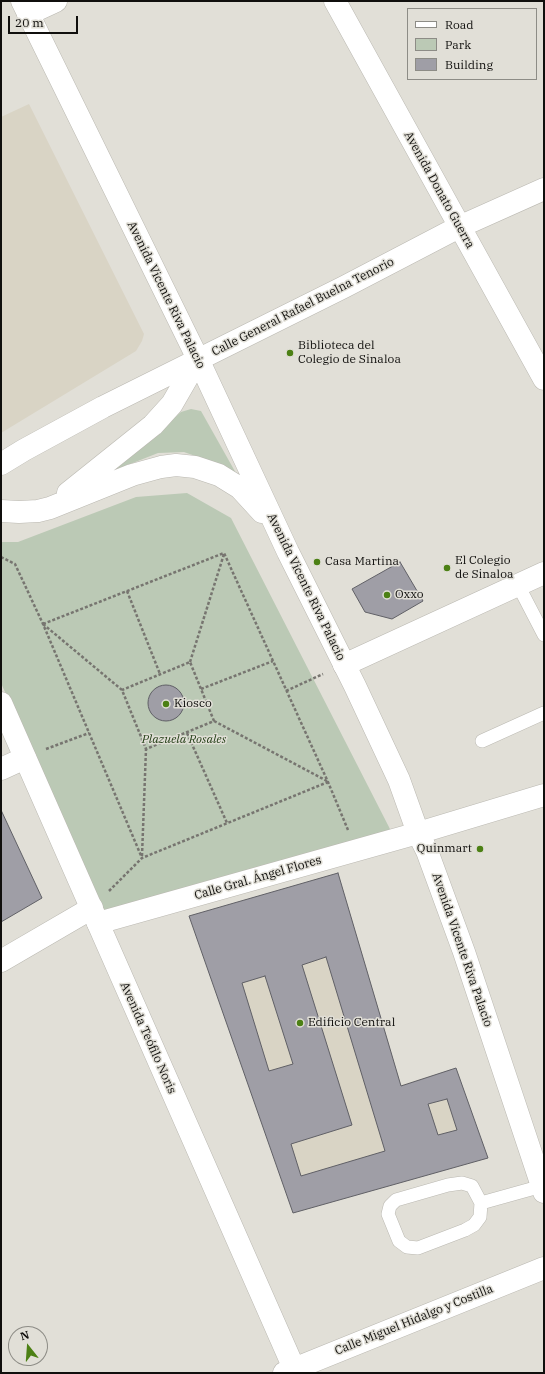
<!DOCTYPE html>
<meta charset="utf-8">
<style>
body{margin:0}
#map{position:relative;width:545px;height:1374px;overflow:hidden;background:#e1dfd7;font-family:"IBM Plex Serif",serif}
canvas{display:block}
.frame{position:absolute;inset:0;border:2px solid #100f0d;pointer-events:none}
.legend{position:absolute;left:407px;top:8px;width:130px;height:72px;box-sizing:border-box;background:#e1dfd7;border:1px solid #8d8c86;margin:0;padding:5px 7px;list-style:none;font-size:12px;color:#100f0d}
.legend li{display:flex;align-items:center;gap:8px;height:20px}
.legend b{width:20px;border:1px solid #8d8c86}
.north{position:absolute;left:8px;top:1326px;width:40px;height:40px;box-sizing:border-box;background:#e1dfd7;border:1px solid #8d8c86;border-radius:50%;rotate:343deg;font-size:11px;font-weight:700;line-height:16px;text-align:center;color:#100f0d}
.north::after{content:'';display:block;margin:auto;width:14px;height:18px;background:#4c8014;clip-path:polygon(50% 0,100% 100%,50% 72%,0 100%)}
.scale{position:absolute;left:8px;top:16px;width:70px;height:18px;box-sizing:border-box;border:2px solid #100f0d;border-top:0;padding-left:5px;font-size:12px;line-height:14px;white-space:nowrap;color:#100f0d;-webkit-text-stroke:3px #e1dfd7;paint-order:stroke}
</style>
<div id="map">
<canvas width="545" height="1374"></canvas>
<div class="frame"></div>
<ul class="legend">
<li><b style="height:5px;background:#fff"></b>Road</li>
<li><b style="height:11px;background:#bbc9b5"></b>Park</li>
<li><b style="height:11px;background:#9f9ea6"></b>Building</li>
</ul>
<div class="north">N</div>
<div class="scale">20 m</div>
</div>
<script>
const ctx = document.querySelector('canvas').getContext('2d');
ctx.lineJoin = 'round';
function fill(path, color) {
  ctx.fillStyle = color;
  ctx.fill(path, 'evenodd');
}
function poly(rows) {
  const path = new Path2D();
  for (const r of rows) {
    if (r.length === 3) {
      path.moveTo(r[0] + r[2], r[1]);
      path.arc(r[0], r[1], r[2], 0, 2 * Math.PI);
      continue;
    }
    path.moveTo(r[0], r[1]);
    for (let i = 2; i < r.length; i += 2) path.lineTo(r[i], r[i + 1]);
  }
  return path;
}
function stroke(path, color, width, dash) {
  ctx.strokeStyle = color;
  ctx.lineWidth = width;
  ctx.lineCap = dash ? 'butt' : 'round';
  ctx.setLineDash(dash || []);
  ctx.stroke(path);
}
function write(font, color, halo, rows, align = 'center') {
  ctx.font = font + ' "IBM Plex Serif",serif';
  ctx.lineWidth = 3;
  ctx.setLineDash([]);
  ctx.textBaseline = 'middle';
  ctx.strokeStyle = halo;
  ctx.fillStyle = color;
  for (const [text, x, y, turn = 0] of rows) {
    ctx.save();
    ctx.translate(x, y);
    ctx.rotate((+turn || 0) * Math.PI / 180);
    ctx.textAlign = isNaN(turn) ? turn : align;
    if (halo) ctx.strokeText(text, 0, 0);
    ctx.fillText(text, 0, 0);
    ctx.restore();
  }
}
const built = poly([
 [29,104,144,334,142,341,136,351,1,433,1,117],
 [338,873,401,1085,456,1068,488,1158,293,1213,189,916]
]);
const green = poly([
 [191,409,201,411,237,475,212,462,184,452,158,453,110,472,181,412],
 [187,493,231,518,391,831,103,914,1,683,1,542,18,542,136,497]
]);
const building = poly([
 [400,562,423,601,392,619,365,612,352,589,400,562],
 [166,703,18],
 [1,810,42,898,1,922,1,810],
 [338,873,401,1086,456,1068,488,1158,293,1213,189,916,338,873],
 [326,957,385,1151,301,1176,291,1144,352,1125,302,965,326,957],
 [265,976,293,1064,269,1071,242,983,265,976],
 [447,1099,457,1130,438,1135,428,1104,447,1099]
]);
const path = poly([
 [1,557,15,564,43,624,142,858],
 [127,591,160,674],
 [43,624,224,553,328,782,348,830],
 [43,624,122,690,146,749,214,721,190,662,122,690],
 [190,662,224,554],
 [201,689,273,661],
 [286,691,323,674],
 [214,721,327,781],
 [187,733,227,823],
 [46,749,89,733],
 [142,856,146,749],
 [109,891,142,858,328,782]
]);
const lane = poly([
 [518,585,544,635],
 [482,741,544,713],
 [462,1183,472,1186,481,1203,480,1217,474,1225,465,1230,418,1248,407,1247,399,1241,388,1214,390,1206,396,1200,448,1185,462,1183],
 [481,1203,542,1186]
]);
const street = poly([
 [335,1,544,379],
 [28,14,56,1],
 [1,464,24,450,103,407,344,287,459,227,544,189],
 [344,665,544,573],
 [1,769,25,758],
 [98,923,418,833,544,795],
 [1,961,92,908],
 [284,1373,544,1268]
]);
const secondary = poly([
 [22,1,198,359,288,552,355,686,399,780,418,833,427,851,464,952,544,1192],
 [68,493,153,425,172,404,198,359],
 [1,511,19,512,38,511,50,508,132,475,161,467,176,465,195,467,219,475,240,488,262,512],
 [1,703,296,1373]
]);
const markers = [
 [290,353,4,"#4c8014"],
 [317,562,4,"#4c8014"],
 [447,568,4,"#4c8014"],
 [387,595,4,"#4c8014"],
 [166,704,4,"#4c8014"],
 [480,849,4,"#4c8014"],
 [300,1023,4,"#4c8014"]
];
const streetNames = [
 ["Avenida Donato Guerra",439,190,61],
 ["Avenida Vicente Riva Palacio",166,295,64],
 ["Calle General Rafael Buelna Tenorio",303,307,-27],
 ["Avenida Vicente Riva Palacio",306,587,64],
 ["Calle Gral. Ángel Flores",258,878,-16],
 ["Avenida Vicente Riva Palacio",462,950,71],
 ["Avenida Teófilo Noris",148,1038,66],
 ["Calle Miguel Hidalgo y Costilla",414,1320,-22]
];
const poiNames = [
 ["Biblioteca del",298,346],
 ["Colegio de Sinaloa",298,360],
 ["El Colegio",455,561],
 ["de Sinaloa",455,575],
 ["Casa Martina",325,562],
 ["Oxxo",395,595],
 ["Kiosco",174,704],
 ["Quinmart",472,849,"right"],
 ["Edificio Central",308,1023]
];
const parkNames = [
 ["Plazuela Rosales",184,740]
];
fill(built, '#d9d4c5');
fill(green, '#bbc9b5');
fill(building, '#9f9ea6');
stroke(building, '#606066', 1);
stroke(lane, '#bab8b1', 14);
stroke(street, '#bab8b1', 23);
stroke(secondary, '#bab8b1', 23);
stroke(path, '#777570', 2.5, [3, 2]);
stroke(lane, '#fff', 13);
stroke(street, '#fff', 22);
stroke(secondary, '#fff', 22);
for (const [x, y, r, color] of markers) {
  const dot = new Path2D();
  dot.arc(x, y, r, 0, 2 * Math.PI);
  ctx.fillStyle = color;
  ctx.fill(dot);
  stroke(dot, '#e1dfd7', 1.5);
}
write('12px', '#100f0d', '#e1dfd7', streetNames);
write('12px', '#100f0d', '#e1dfd7', poiNames, 'left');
write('italic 12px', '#264119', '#e1dfd7', parkNames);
</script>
